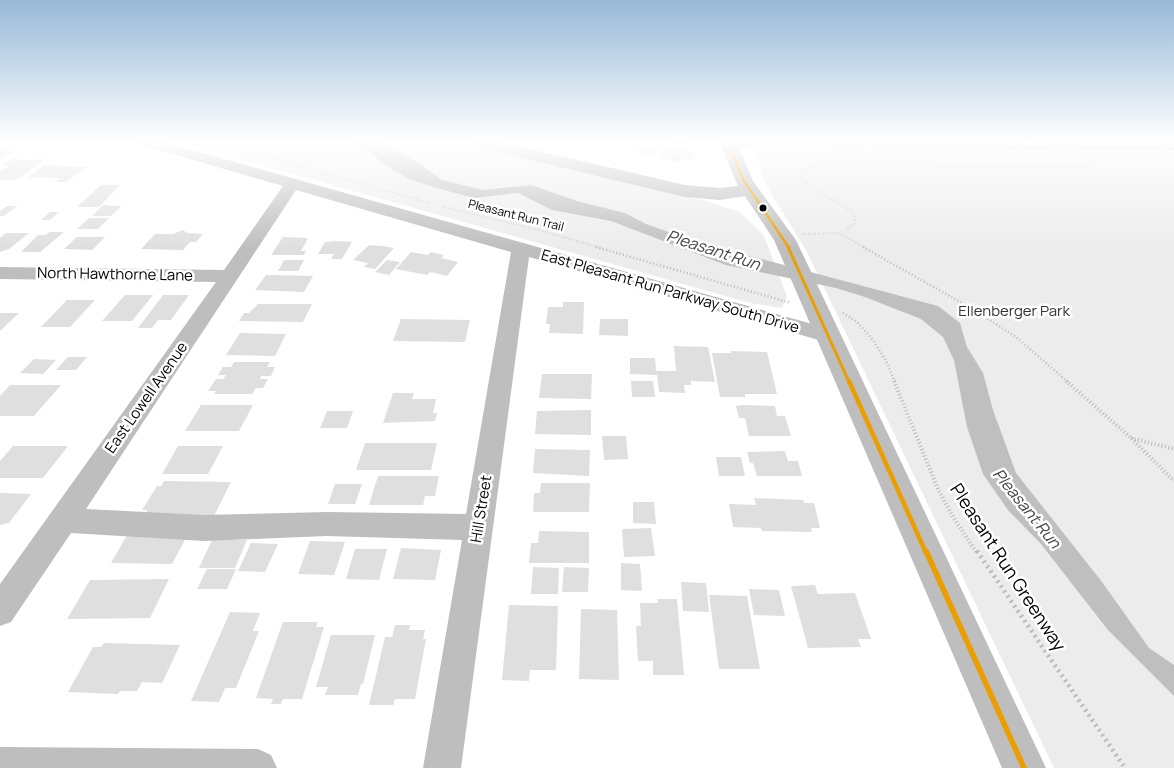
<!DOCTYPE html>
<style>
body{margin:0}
canvas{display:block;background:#fff}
</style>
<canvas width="1174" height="768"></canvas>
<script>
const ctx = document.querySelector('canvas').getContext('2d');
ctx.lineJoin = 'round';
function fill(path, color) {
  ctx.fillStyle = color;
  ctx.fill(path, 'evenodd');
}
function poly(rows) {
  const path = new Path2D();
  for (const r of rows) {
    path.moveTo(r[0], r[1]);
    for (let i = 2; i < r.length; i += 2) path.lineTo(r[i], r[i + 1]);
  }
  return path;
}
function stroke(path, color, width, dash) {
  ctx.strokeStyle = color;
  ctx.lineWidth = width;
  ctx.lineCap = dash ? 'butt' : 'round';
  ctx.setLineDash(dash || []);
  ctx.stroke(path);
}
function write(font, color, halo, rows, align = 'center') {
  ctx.font = font + ' Manrope,sans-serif';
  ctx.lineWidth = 5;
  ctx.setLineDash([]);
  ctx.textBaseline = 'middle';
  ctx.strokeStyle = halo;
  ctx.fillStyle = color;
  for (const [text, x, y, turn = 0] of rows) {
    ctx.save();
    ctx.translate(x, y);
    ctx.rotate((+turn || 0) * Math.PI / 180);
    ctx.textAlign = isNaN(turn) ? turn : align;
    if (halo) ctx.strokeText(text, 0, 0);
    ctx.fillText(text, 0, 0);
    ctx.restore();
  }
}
const green = poly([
 [177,141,447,141,710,202,739,212,763,234,787,296,782,308,750,303],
 [754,148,1174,152,1174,768,1054,768,807,252,766,185]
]);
const water = poly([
 [346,141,378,141,415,161,442,180,483,190,531,185,577,201,625,213,646,224,694,241,938,306,960,323,967,347,983,373,993,410,1016,473,1102,582,1149,648,1174,665,1174,696,1108,630,1041,544,1008,510,983,474,967,427,954,360,943,337,921,319,865,297,836,288,726,265,611,221,552,210,518,193,474,198,437,188,411,180,391,169,365,149]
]);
const building = poly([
 [603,141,626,141,619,148,600,144],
 [644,141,664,141,668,142,652,156,634,151],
 [674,141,689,141,685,146,691,147,688,151,696,153,689,161,680,159,678,162,660,158],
 [0,150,15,150,0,160],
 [11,159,30,160,45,159,16,180,0,180,0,171,9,166,2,166],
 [44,165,87,167,66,182,56,182,61,178,28,177],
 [101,185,120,185,99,207,77,207],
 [103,205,121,206,111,216,92,216],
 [7,206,17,206,4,216,0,216,0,211],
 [50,212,59,212,50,220,41,220],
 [89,218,109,218,98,229,77,229],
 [183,230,187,233,203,234,196,242,190,242,183,250,141,249,155,234,173,234],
 [49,232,64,232,40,252,21,252,38,235,46,235],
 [6,233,29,233,9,249,0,252,0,238],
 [77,237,105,237,92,250,64,249],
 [283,237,308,238,301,251,306,251,304,255,271,255],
 [325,242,336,241,352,242,342,259,331,259,334,254,318,254],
 [369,245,383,246,394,248,375,269,364,267,368,263,353,260],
 [411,252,428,255,431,252,444,255,441,258,458,262,447,276,430,272,427,275,396,269],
 [284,260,304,260,298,271,278,271],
 [387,260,400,262,389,275,375,272],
 [266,275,272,275,313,276,304,292,255,290],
 [125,295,153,295,132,321,102,321],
 [163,295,189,295,171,320,158,320,152,328,138,328],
 [67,300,95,300,70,327,41,327],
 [563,302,584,302,583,334,549,333,550,324,546,324,548,307,563,307],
 [258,304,312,304,303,322,239,321,244,313,249,313],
 [0,313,19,313,0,331],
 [401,319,470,320,465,342,393,341],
 [600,319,628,319,628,336,599,335],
 [240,333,286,334,275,356,226,355],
 [674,346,708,347,715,382,691,381,691,385,684,385,685,393,659,392,657,375,630,374,630,358,655,358,656,371,676,371],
 [731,351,767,352,777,394,745,394,745,397,720,397,712,353,731,353],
 [68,357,87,357,76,370,56,370],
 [34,359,56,360,43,374,20,373],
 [234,362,270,362,267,367,275,367,271,376,261,376,260,379,268,379,263,388,256,388,252,394,214,394,216,391,208,391,216,379,223,379,226,375,218,375,223,367,231,367],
 [542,374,592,374,591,399,539,398],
 [631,381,653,381,655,397,632,397],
 [10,385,61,385,34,416,0,416,0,396],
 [393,393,414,393,412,399,436,399,433,413,437,413,435,421,383,423],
 [201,405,253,405,239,431,185,431],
 [743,405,775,406,777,416,785,416,791,436,749,436,745,418,739,418,736,406],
 [591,410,591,435,535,434,537,411],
 [327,411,353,411,347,428,320,428],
 [602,436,626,436,628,459,604,460],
 [365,443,437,443,431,470,356,470],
 [13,446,68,446,43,478,0,478,0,461],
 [178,446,223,446,208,474,162,474],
 [535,449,590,450,589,476,533,473],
 [785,451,788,461,798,461,802,476,757,476,753,463,750,463,747,452],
 [716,457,741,457,745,476,719,476],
 [378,476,439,476,435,496,425,496,423,505,369,505],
 [164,481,231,482,214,516,145,515,147,510,142,510,157,486,161,486],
 [541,483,590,483,589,512,533,512,534,493,540,493],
 [335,484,362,484,355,504,328,504],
 [0,493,31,494,9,523,0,525],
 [754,498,803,500,804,503,814,503,820,528,811,528,812,532,762,531,761,528,733,527,729,504,756,505],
 [633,502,654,502,656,524,633,523],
 [651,528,655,556,624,557,622,529],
 [539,531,589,532,589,563,529,563,531,543,538,543],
 [188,534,172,564,111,563,127,535],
 [212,540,247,540,235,568,199,568],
 [310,541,345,542,334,575,298,574],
 [251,543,278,544,265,572,238,571],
 [401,548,441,550,435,580,393,579],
 [355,549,387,549,379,580,346,579],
 [621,563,640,564,642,591,621,590],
 [533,567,559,568,558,594,531,594],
 [564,567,589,568,588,592,562,592],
 [207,569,236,569,227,589,197,589],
 [169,579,150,618,67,619,90,580],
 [681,582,706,583,709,612,683,611],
 [815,585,818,594,855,593,871,639,858,639,861,647,808,648,791,586],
 [749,589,779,590,785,616,754,615],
 [709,595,747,596,760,669,719,669],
 [657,599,677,599,684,675,653,675,653,661,638,661,636,626,641,626,640,603,658,603],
 [509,605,558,606,556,670,530,670,529,681,502,680],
 [581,609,617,610,619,680,579,679],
 [230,612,260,613,253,631,259,631,236,688,225,688,219,702,191,701],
 [283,622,318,622,316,627,324,627,302,699,283,699,281,704,271,704,273,699,256,698],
 [395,625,410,625,409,630,425,630,423,639,426,639,415,699,395,699,393,705,369,705,385,637,392,637],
 [331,635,375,635,363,684,361,684,358,695,325,695,328,687,316,687],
 [104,643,180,645,162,683,142,682,137,691,120,691,118,694,68,692,93,647,101,647]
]);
const pathFar3 = poly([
 [212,141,430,203],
 [443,207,539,230,601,248],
 [847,229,855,224,856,219,852,212,803,181,800,177,802,173,815,165,843,162,1059,168,1073,168,1095,163],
 [803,234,839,233,865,248]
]);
const pathFar2 = poly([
 [596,247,791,303],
 [863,247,976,311,1016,337,1068,382],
 [843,313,857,322,873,340,886,361,895,382]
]);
const pathFar1 = poly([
 [894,381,938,489,953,517,977,553],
 [1066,381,1130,437,1174,481],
 [1131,438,1174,449]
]);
const path = poly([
 [977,551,1125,768]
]);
const minor = poly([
 [136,141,160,141,837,331,840,336,837,341,829,343,529,257,461,768,423,768,462,540,327,536,204,541,71,533,11,622,0,626,0,584,216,282,0,279,0,267,224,270,283,186,138,144,136,141],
 [296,190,511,252,466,514,327,512,204,515,86,509,296,190],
 [723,141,1174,143,1174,151,729,148,724,147,722,144,723,141],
 [0,747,258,749,271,755,277,768,0,768,0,747]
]);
const major = poly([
 [465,141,496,141,685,185,720,188,738,186,719,141,736,141,753,181,796,240,1046,768,1002,768,774,240,745,196,720,200,685,197,467,145,465,141]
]);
const bus1Far3 = poly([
 [727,141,744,181,789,248]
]);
const bus1Far2 = poly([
 [788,247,849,382]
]);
const bus1Far1 = poly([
 [849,381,926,553]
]);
const bus1 = poly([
 [926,551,1024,768]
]);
const markers = [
 [763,208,4.5,"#000"]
];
const farStreetnames = [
 ["Pleasant Run Trail",516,216,14]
];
const streetNames = [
 ["North Hawthorne Lane",115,275,1],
 ["East Pleasant Run Parkway South Drive",670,292,16],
 ["East Lowell Avenue",147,398,-55],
 ["Hill Street",482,509,-81]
];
const parkNames = [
 ["Ellenberger Park",1014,312]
];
const waterNames = [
 ["Pleasant Run",713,251,18],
 ["Pleasant Run",1026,509,51]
];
const nearStreetnames = [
 ["Pleasant Run Greenway",1007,568,57]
];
fill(green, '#ececec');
fill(water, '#bfbfbf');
fill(building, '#dfdfdf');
stroke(pathFar3, '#b9b9b9', 2, [0.5, 2]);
stroke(pathFar2, '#b9b9b9', 2.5, [1, 2.5]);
stroke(pathFar1, '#b9b9b9', 4, [1, 2.5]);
stroke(path, '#b9b9b9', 4.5, [2, 4]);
fill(minor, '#bebebe');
fill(major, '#bebebe');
stroke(bus1Far3, '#eb9e00', 2.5);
stroke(bus1Far2, '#eb9e00', 3);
stroke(bus1Far1, '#eb9e00', 4.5);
stroke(bus1, '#eb9e00', 5.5);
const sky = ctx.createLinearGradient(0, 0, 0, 249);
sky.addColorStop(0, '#97b8d8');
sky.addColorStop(0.57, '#fff');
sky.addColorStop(1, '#ffffff00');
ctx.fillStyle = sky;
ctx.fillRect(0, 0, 1174, 249);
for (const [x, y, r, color] of markers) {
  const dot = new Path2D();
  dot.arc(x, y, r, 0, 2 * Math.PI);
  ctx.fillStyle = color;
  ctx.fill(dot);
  stroke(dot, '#fff', 2);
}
write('12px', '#000', '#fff', farStreetnames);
write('15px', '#000', '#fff', streetNames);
write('15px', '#333', '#fff', parkNames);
write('italic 16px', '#444', '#fff', waterNames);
write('18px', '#000', '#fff', nearStreetnames);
</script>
